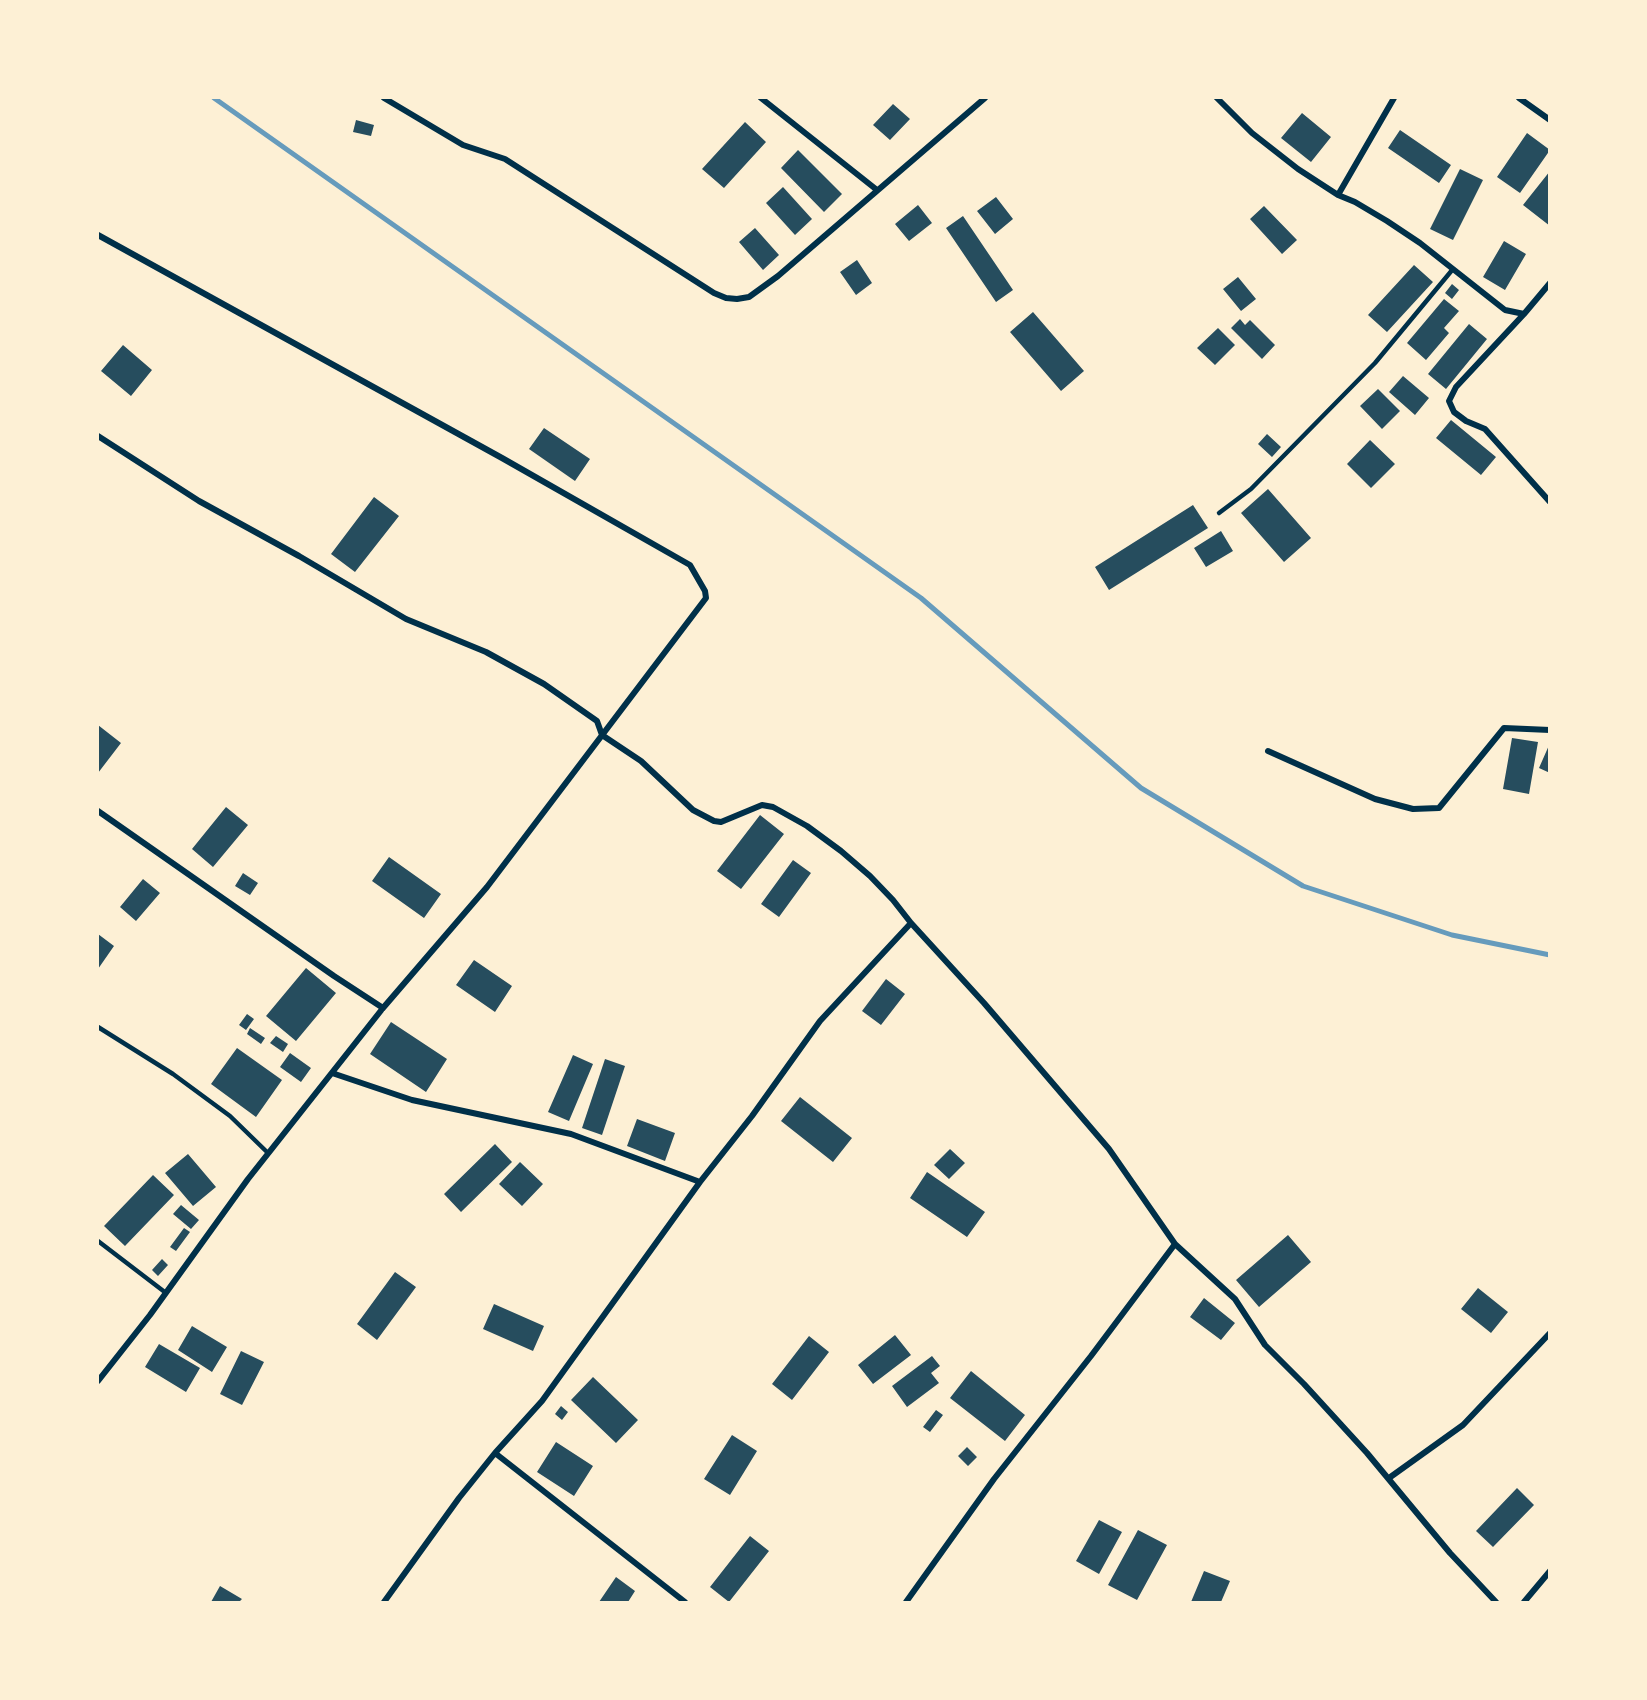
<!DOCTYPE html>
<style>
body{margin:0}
#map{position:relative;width:1647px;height:1700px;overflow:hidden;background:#fdf0d5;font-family:"Sofia Sans Condensed",sans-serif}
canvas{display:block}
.frame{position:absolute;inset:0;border:99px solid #fdf0d5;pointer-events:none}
</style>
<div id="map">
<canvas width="1647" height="1700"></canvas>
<div class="frame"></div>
</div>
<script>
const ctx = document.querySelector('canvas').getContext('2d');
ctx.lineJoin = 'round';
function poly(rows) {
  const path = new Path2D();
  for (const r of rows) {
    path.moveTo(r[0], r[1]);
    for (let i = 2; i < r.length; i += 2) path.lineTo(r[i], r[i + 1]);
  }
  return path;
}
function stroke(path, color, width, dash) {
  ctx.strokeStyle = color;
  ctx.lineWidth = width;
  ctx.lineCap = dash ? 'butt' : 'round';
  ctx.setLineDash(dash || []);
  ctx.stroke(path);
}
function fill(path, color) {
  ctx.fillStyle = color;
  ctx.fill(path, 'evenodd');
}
const stream = poly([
 [214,98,921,598,1141,788,1303,886,1452,935,1550,955]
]);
const building = poly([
 [893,104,910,119,890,140,873,125],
 [1302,113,1331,137,1311,162,1281,138],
 [356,120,374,125,371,136,353,132],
 [745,122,766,142,724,188,702,169],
 [1400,130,1451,165,1439,183,1388,148],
 [1527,133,1550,150,1520,193,1497,177],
 [798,150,842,194,824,212,781,168],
 [1460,169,1483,180,1453,240,1430,229],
 [1550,171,1550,226,1523,205],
 [783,187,812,219,795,235,766,203],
 [996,197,1013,219,995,234,977,211],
 [918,205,932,223,909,241,895,224],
 [1264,206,1297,240,1282,254,1250,219],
 [963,216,1013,290,996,302,946,228],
 [755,228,779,255,763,270,739,242],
 [1504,241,1526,254,1505,290,1483,277],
 [857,260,872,283,856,295,840,272],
 [1414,265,1433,282,1387,332,1368,315],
 [1238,277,1256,299,1241,311,1223,289],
 [1452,284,1459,290,1452,299,1445,293],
 [1444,299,1459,311,1444,328,1449,333,1426,360,1407,343],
 [1033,312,1084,371,1061,391,1010,332],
 [1240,319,1245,325,1250,320,1275,345,1262,359,1231,328],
 [1469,324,1487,339,1446,389,1428,374],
 [1218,328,1235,345,1215,365,1197,348],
 [123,345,152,370,131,396,101,371],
 [1403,376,1429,398,1415,415,1389,392],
 [1378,389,1400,411,1382,429,1360,406],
 [1451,420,1496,457,1481,475,1436,438],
 [544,428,590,459,575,481,529,449],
 [1267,434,1281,447,1272,457,1258,444],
 [1370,440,1395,464,1371,488,1347,464],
 [1268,489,1311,538,1284,562,1241,513],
 [374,497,399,516,355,572,331,554],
 [1193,505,1208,528,1109,590,1095,567],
 [1221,531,1233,551,1206,567,1194,548],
 [98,725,121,743,98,773],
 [1512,738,1538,742,1529,794,1503,789],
 [1550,743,1550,773,1539,768],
 [226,807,248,825,213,867,192,849],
 [760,815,784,834,741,889,717,871],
 [389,857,441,894,424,918,372,881],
 [793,860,811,873,779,917,761,904],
 [243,873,258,883,250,895,235,886],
 [143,879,160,893,136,921,120,907],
 [98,934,114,946,98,969],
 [474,960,512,986,495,1012,456,985],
 [306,968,336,993,296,1041,266,1016],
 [886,979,905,994,881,1025,862,1011],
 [247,1014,254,1019,246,1030,239,1025],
 [391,1022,447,1059,426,1092,370,1054],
 [250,1028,265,1038,261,1044,247,1034],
 [276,1036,288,1044,283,1052,270,1043],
 [237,1048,282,1080,256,1117,211,1084],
 [290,1053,311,1068,301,1082,280,1067],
 [573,1055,593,1064,569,1121,548,1112],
 [605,1059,625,1066,602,1135,582,1128],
 [800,1097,852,1138,833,1162,781,1121],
 [637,1119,675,1133,665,1161,627,1146],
 [495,1144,512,1162,461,1212,444,1194],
 [950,1149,965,1163,949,1179,934,1165],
 [188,1154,216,1187,193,1206,165,1173],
 [520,1162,543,1184,522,1206,499,1184],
 [927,1172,985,1212,967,1237,910,1198],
 [153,1175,174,1195,125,1246,104,1226],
 [181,1205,199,1220,191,1229,173,1214],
 [184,1228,190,1232,176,1251,170,1247],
 [1288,1235,1311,1262,1259,1307,1236,1280],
 [162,1259,168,1265,158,1276,152,1270],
 [395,1272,416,1287,377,1340,357,1324],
 [1478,1288,1508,1312,1491,1333,1461,1309],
 [1204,1298,1235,1323,1221,1340,1190,1317],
 [494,1304,544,1326,533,1351,483,1329],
 [192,1326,227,1347,212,1372,178,1350],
 [895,1335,911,1355,873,1384,858,1365],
 [809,1336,829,1352,792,1400,772,1384],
 [159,1344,200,1368,186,1392,145,1367],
 [241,1351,264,1362,242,1405,220,1394],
 [932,1356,940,1366,931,1373,939,1383,907,1407,892,1386],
 [971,1371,1025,1415,1005,1441,950,1398],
 [593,1377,638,1420,616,1443,571,1400],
 [561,1406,568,1412,562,1420,555,1414],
 [936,1410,943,1415,930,1432,923,1427],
 [732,1435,757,1451,730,1495,704,1479],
 [556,1442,593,1466,574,1496,537,1472],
 [967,1447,977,1457,968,1466,958,1456],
 [1517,1488,1534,1505,1493,1547,1476,1531],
 [1099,1520,1122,1532,1099,1574,1076,1561],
 [1138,1530,1167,1545,1137,1600,1108,1585],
 [750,1536,769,1551,729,1602,710,1587],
 [1204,1571,1230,1581,1221,1602,1191,1602],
 [616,1577,635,1591,628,1602,599,1602],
 [220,1586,242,1599,239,1602,211,1602]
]);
const service = poly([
 [1219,513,1251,489,1375,363,1453,269],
 [98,1027,173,1074,230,1116,268,1153],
 [98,1241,166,1293]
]);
const minor = poly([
 [384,98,463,145,505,159,714,293,726,298,737,299,749,297,778,276,985,98],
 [761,98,877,190],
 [1217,98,1252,133,1298,169,1338,195,1355,202,1387,221,1420,243,1505,310,1524,314,1456,387,1449,401,1454,412,1466,421,1485,429,1550,502],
 [1519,98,1550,120],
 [1338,195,1394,98],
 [98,235,502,458,690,565,705,591,706,598,487,887,383,1008,248,1179,150,1315,98,1381],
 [1524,314,1550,283],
 [98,436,199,501,299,556,406,619,486,652,544,684,597,721,602,735,641,761,693,810,714,821,721,822,762,805,773,807,807,826,841,851,870,876,893,900,911,923,984,1003,1109,1149,1175,1244,1235,1299,1265,1345,1304,1384,1367,1453,1450,1553,1496,1602],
 [1268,751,1375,799,1413,809,1439,808,1504,728,1550,730],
 [98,811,334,976,383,1008],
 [332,1073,412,1100,571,1134,700,1182],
 [495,1453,685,1602],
 [1389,1478,1463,1425,1550,1333],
 [384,1602,459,1498,495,1453,542,1401,700,1182,752,1116,820,1021,911,923],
 [906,1602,994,1479,1091,1356,1175,1244],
 [1524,1602,1550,1571]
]);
stroke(stream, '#669bbc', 5);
fill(building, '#264d5e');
stroke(service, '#003049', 4.5);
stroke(minor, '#003049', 6);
</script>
